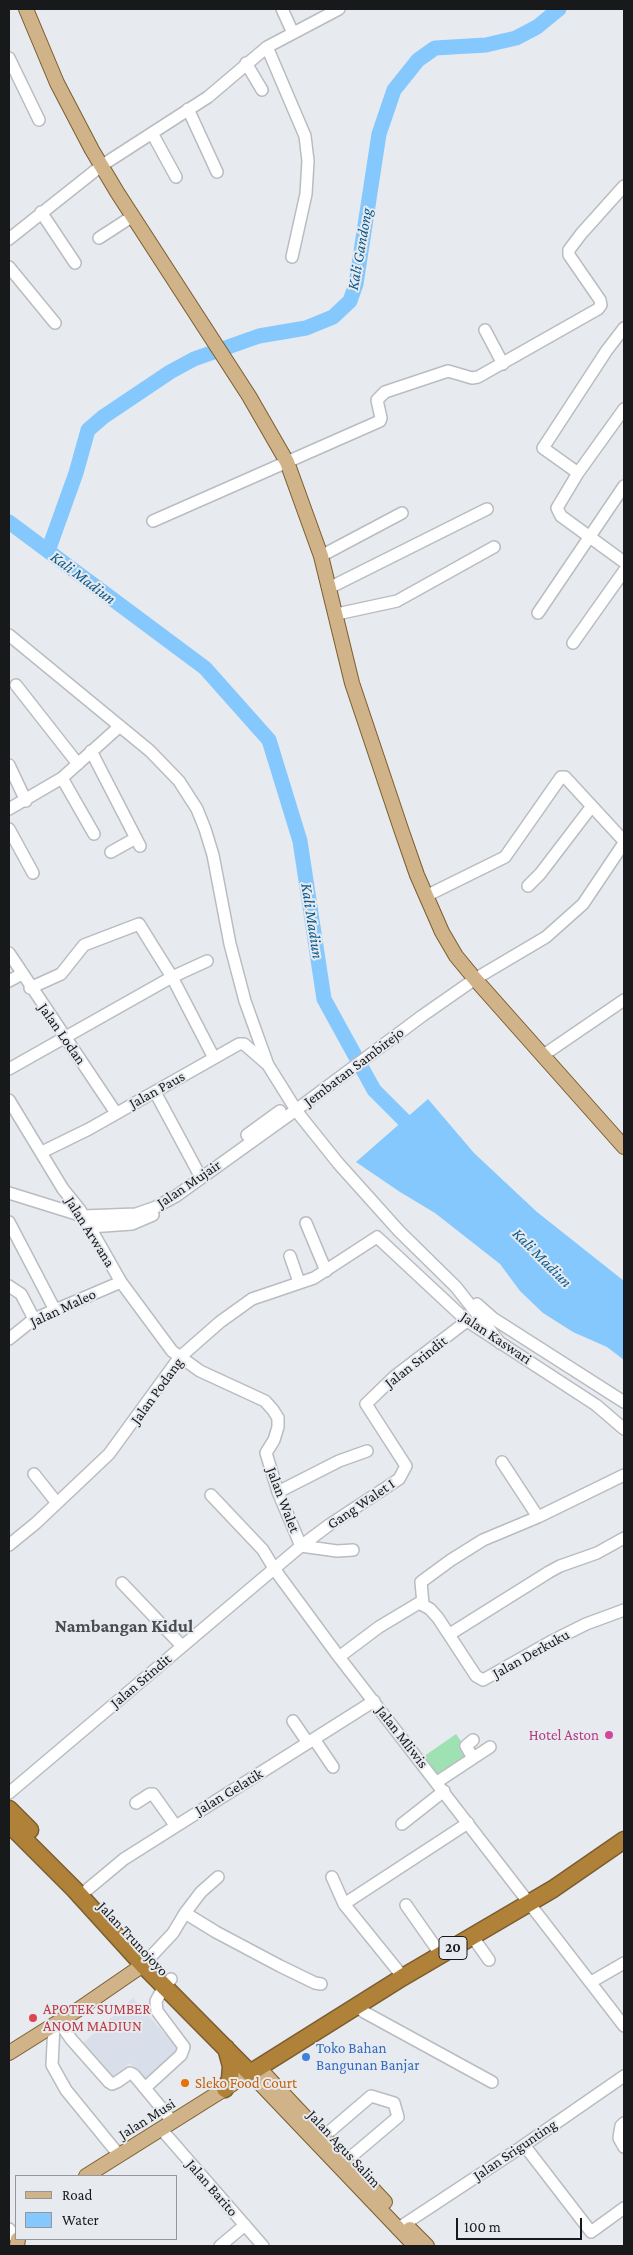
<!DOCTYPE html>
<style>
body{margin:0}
#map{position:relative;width:633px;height:2255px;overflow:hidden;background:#e7eaef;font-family:"Crimson Pro",serif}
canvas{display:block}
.frame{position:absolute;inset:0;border:10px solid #18191a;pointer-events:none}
.legend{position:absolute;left:15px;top:2175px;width:162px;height:65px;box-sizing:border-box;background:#e7eaef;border:1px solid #94969a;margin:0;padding:6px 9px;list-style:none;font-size:15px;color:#18191a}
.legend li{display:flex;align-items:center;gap:10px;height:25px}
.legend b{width:25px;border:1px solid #94969a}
.scale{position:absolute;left:456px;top:2218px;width:126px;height:22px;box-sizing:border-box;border:2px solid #18191a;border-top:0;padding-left:6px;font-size:15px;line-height:18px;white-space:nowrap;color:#18191a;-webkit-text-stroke:4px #e7eaef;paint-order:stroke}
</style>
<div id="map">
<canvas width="633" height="2255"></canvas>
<div class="frame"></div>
<ul class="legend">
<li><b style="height:6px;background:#d0b388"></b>Road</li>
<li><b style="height:14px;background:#85c8fe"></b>Water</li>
</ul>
<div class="scale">100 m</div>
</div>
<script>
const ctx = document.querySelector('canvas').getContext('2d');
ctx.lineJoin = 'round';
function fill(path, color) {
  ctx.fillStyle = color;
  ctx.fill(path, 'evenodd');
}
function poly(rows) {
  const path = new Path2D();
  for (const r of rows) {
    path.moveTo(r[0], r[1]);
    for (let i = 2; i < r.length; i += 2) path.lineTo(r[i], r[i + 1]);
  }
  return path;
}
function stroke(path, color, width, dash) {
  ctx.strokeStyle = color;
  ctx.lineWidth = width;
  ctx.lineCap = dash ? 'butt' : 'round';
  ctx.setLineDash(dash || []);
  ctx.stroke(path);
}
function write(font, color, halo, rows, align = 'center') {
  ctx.font = font + ' "Crimson Pro",serif';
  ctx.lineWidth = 4;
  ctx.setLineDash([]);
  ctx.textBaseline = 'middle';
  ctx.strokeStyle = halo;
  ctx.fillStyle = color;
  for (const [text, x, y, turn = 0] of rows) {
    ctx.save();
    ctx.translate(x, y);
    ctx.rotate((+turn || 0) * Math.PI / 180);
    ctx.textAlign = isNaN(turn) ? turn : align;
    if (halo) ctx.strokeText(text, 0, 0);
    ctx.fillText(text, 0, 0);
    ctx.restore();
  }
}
const built = poly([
 [133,1998,180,2051,146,2081,130,2063,112,2078,82,2044]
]);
const green = poly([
 [456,1734,472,1757,437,1781,420,1759]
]);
const water = poly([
 [428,1099,474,1153,537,1212,624,1281,624,1360,607,1347,573,1332,543,1313,520,1291,500,1264,435,1213,400,1192,356,1162]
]);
const river = poly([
 [9,522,205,668,269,740,300,841,324,999,374,1090,417,1133],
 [48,551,76,473,88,430,103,417,170,372,194,359,259,336,306,328,333,317,350,301,356,284,379,134,394,90,418,60,435,48,486,45,516,38,537,27,559,9]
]);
const minor = poly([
 [282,9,293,33],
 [267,47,305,136,308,161,306,194,292,257],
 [9,58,39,120],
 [246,63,262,90],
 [188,109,217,172],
 [152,133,176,177],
 [41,212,75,263],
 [99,238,133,216],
 [9,239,101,166,208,97,267,47,339,9],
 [9,267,55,323],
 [485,330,503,364],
 [624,409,578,473,557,508,561,516,624,562],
 [578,473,543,448,607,350,624,328],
 [153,521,380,421,381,418,377,400,385,392,448,371,472,378,478,377,598,309,601,305,600,300,569,255,569,250,581,234,624,186],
 [321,556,402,513],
 [329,588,487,509],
 [538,613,624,486],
 [337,614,397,601,494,547],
 [9,635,150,751,179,781,197,809,205,829,213,855,230,944,245,1001,268,1065,298,1113,338,1163,399,1231,456,1287,500,1343],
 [573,643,624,571],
 [16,685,78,764],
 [91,751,140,846],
 [9,765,26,801],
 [62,778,94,834],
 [9,809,62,778,120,726],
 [9,829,33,873],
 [111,852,136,838],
 [528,886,540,874,592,806],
 [426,896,505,857,561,777,565,777,624,841],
 [9,953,116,1113],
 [9,981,22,974],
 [30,988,61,974,84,945,139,924,172,977,207,961],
 [542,1056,624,1000],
 [9,1069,172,977,214,1058],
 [155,1092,198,1172],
 [9,1100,63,1189,80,1210,121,1282,172,1351,200,1371,265,1401,273,1410,278,1418,278,1427,274,1440,266,1453,278,1492,301,1546],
 [247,1135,280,1111],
 [42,1152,89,1129,239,1044,244,1044,267,1064],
 [9,1193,83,1216,136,1214,156,1207,176,1196,296,1110,422,1016,475,979,546,937,583,904,624,843],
 [9,1222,55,1310],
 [306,1223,326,1271],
 [90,1227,132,1224,153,1215],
 [290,1256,299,1282],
 [9,1286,21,1294,34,1319],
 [477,1304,494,1319,624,1402],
 [9,1339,34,1319,121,1282],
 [502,1462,538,1517],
 [34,1474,57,1503],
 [278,1492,339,1461,367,1451],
 [211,1495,263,1550,275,1570,339,1657,624,2026],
 [9,1545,36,1523,109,1454,179,1358,220,1322,252,1299,314,1278,377,1237,467,1321,596,1405,624,1429],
 [301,1546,337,1551,353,1550],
 [122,1583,182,1646],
 [423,1604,421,1582,451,1560,483,1540,538,1517,624,1475],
 [450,1634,549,1572,560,1566,597,1553,624,1538],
 [339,1657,379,1627,419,1603,430,1609,438,1618,476,1676,483,1680,550,1642,586,1624,624,1610],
 [293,1721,308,1743],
 [314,1739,333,1767],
 [473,1740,466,1746,473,1758],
 [437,1782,490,1747],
 [9,1793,301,1546,329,1525,399,1479,406,1466,366,1404,395,1376,467,1321],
 [136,1803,150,1794,153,1794,175,1825],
 [402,1824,444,1791],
 [332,1877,344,1904],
 [88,1889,124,1859,374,1701],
 [406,1905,441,1955],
 [185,1913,216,1932,280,1966,315,1983,321,1984],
 [472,1936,489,1960],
 [143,1965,173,1933,185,1913,201,1892,218,1877],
 [403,1977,344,1904,468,1823],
 [591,1982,624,1963],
 [358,2006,364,2012,492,2082],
 [59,2022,71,2039,109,2082,112,2084,117,2082,130,2073,134,2075,173,2122],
 [54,2025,52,2065,66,2090,119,2155],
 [146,2087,181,2055,184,2047,157,2011,156,2001,165,1985,171,1979],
 [624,2123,621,2126,619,2138,624,2147],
 [162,2130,263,2246],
 [323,2137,371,2096,394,2103,398,2117,346,2161],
 [524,2145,591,2232,624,2208],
 [9,2229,16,2238],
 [397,2229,520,2148,624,2076],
 [220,2246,245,2225]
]);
const major = poly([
 [26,9,57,83,92,150,117,192,249,396,287,462,321,556,352,683,401,829,417,875,442,932,456,956,475,979,624,1147],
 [9,2053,79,2009,143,1965],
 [259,2068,385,2202],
 [86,2176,250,2073,415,2246],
 [410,2229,427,2246],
 [17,2246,18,2239]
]);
const highway = poly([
 [9,1809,30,1830],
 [9,1824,74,1889,143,1965,250,2073,403,1977,553,1889,624,1840],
 [225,2089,230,2079,231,2066,226,2048]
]);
const markers = [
 [609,1735,5,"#d1479c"],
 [33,2018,5,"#e0444e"],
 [306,2057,5,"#3f7fe0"],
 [185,2083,5,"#e8710a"]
];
const shields = [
 [453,1948,28]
];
const shieldNames = [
 ["20",453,1948]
];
const streetNames = [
 ["Jalan Lodan",62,1034,55],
 ["Jembatan Sambirejo",354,1067,-37],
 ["Jalan Paus",157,1090,-29],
 ["Jalan Mujair",189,1184,-34],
 ["Jalan Arwana",90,1232,58],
 ["Jalan Maleo",63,1308,-25],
 ["Jalan Kaswari",496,1338,34],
 ["Jalan Srindit",416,1362,-38],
 ["Jalan Podang",157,1391,-54],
 ["Jalan Walet",283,1500,69],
 ["Gang Walet I",361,1504,-34],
 ["Jalan Derkuku",531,1654,-29],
 ["Jalan Srindit",141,1681,-40],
 ["Jalan Mliwis",402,1737,52],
 ["Jalan Gelatik",229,1792,-31],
 ["Jalan Trunojoyo",133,1939,47],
 ["Jalan Musi",147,2119,-32],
 ["Jalan Agus Salim",344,2149,47],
 ["Jalan Srigunting",515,2150,-34],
 ["Jalan Barito",212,2188,49]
];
const hotelNames = [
 ["Hotel Aston",599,1735]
];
const healthNames = [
 ["APOTEK SUMBER",43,2009],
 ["ANOM MADIUN",43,2026]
];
const shopNames = [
 ["Toko Bahan",316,2048],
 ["Bangunan Banjar",316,2065]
];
const foodNames = [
 ["Sleko Food Court",195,2083]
];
const waterNames = [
 ["Kali Gandong",360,249,-80],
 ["Kali Madiun",83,578,37],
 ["Kali Madiun",312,921,81],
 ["Kali Madiun",542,1258,45]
];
const quarterNames = [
 ["Nambangan Kidul",124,1626]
];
fill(built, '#d8dfea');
fill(green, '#9ee2b4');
fill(water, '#85c8fe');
stroke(river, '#85c8fe', 15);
stroke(minor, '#b9bcc0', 14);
stroke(major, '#7b5d2e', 16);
stroke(highway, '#7b5d2e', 19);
stroke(minor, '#fff', 11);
stroke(major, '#d0b388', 14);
stroke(highway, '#b08139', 16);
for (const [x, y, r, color] of markers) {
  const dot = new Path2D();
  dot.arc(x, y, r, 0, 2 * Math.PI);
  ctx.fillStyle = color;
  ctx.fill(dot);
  stroke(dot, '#e7eaef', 2);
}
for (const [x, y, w] of shields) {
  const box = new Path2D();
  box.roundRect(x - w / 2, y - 11.5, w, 23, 4);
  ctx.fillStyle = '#e7eaef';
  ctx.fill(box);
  stroke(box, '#18191a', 1);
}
write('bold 14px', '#18191a', null, shieldNames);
write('15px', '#18191a', '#e7eaef', streetNames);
write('15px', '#b23c85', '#e7eaef', hotelNames, 'right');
write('15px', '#be3a42', '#e7eaef', healthNames, 'left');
write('15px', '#366cbe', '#e7eaef', shopNames, 'left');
write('15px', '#c56008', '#e7eaef', foodNames, 'left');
write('italic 16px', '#0b5a8c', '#e7eaef', waterNames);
write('bold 18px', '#4a4d50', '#e7eaef', quarterNames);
</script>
